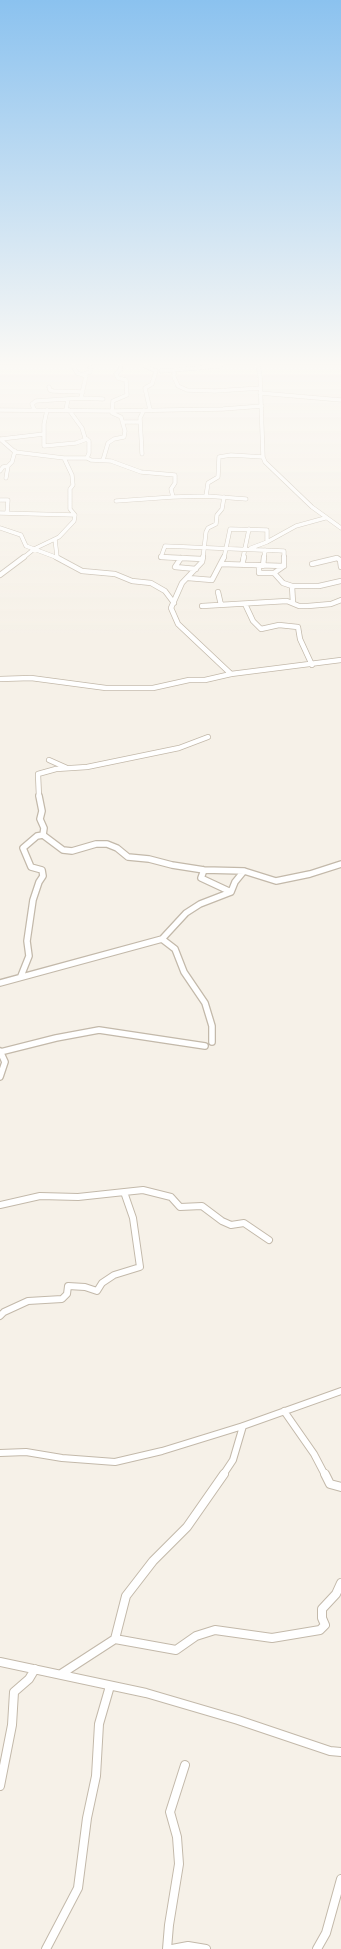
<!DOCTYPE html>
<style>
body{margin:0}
canvas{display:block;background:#f6f1e8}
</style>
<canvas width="341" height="1949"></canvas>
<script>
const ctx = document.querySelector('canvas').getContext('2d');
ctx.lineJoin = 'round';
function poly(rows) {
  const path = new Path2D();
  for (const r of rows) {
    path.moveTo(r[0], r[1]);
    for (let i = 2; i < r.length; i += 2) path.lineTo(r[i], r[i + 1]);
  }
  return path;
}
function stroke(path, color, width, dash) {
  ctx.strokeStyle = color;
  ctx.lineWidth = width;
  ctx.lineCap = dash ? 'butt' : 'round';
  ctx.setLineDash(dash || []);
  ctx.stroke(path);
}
const minorFar4 = poly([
 [145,366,156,371,152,384,145,388,150,410],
 [258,366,260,375,263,457,265,462,312,507,341,528],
 [161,371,221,366],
 [174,371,174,377,178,386,187,390,215,391,260,388],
 [84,374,90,372,90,367],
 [49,387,50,390,53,391,83,392],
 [260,393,341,400],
 [81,398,103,399],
 [34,409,32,404,36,401,81,398,86,376,77,373,73,366],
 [0,410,112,411,223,409,262,406],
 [47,410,44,424,44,446,76,443,87,439],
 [66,410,68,399],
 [69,410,82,428,85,438,89,441,89,453,87,458],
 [123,422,140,422],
 [0,439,15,452,64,458,72,475,73,485,70,489,70,509,75,515,74,521,59,537,34,549,23,558],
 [1,439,44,434],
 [142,454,140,418,144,410],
 [64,458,87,458,91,460,111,461,141,472,175,475,175,483,171,489,173,497,116,501],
 [103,460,108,443,114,439,124,437,125,431,121,417,112,413,113,401,127,395,126,380,118,378,116,374,121,369,120,366],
 [0,471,3,467,8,466],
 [6,478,8,466,12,462,15,451],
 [206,496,208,483,218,477,219,457,231,455,263,457],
 [173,497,206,496,246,499],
 [0,500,8,500,7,513],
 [0,513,75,515],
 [0,528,21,535,26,546,58,558],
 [55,539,57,557],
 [267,542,296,526,325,518],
 [175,558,161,557,165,546,284,551,284,558],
 [203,558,206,532,208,528,216,524,217,515,222,509,224,497],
 [224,558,230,529,267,530,267,542,251,548],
 [243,558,249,529],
 [264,558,265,550]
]);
const minorFar3 = poly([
 [56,557,82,571,115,574,132,581,151,583,165,591,174,603],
 [161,557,202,559],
 [203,557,202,562,182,583,171,608,178,624,231,674],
 [181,558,175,567,196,569],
 [221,564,284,566,284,557],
 [312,564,337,558,340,560,341,567],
 [242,565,244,557],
 [259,565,259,573,274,573],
 [263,566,264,557],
 [284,566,274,573,283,583,292,586],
 [0,575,24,557],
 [188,578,212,580,224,557],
 [218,592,221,605],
 [293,603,292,586,319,586,341,581],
 [245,604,253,621,261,629,279,625,298,627,300,639,312,665],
 [202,606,287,601,299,606,308,606,331,604,341,600],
 [0,679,31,678,106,688,153,688,189,680,205,680,231,674,341,660],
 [49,760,67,768],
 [39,797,38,774,56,769,87,767,179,748,208,737]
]);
const minorFar2 = poly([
 [39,796,42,811,40,819,44,828,43,835,63,850,72,851,96,844,107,844,117,848,128,857,149,859,172,865,204,870,244,871],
 [204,870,201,878,231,892],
 [162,939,175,949,184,972,205,1003,212,1026,212,1042],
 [21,976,29,956,27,941,33,900,39,882,43,876,42,870,31,867,23,848,37,836,43,835],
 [0,983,162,939,186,913,200,904,231,892,235,882,244,871,276,881,310,874,341,864],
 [0,1051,5,1062,0,1077],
 [0,1052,56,1038,99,1030,205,1046]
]);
const minorFar1 = poly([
 [0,1205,40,1196,78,1197,143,1190,171,1197,180,1207,202,1206,222,1221,231,1225,244,1223,269,1240],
 [0,1316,4,1312,28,1301,62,1299,67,1294,68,1286,85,1287,97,1291,102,1283,114,1275,140,1267,133,1218,124,1192],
 [284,1411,314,1454,325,1475],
 [0,1453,26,1452,62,1458,115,1462,162,1451,243,1426,341,1391],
 [223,1475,233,1460,243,1426]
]);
const minor = poly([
 [325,1474,330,1484,341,1487],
 [115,1639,176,1650,196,1636,215,1630,272,1638,320,1630,325,1625,322,1618,322,1609,336,1594,341,1583],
 [0,1662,146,1693,238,1720,330,1751,341,1752],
 [61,1674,115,1639,126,1596,153,1561,187,1527,224,1474],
 [0,1786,12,1725,14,1692,29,1679,35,1669],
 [46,1949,78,1888,87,1818,96,1776,99,1724,110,1686],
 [167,1949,169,1925,179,1864,177,1837,170,1812,185,1765],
 [172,1949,188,1946,206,1949],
 [317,1949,326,1933,341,1879]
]);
stroke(minorFar4, '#c3b9aa', 4.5);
stroke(minorFar3, '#c3b9aa', 6);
stroke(minorFar2, '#c3b9aa', 8);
stroke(minorFar1, '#c3b9aa', 8);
stroke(minor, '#c3b9aa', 10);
stroke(minorFar4, '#fff', 3.5);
stroke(minorFar3, '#fff', 4.5);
stroke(minorFar2, '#fff', 5.5);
stroke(minorFar1, '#fff', 6);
stroke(minor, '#fff', 8);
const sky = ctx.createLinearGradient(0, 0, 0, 639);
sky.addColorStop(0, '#8bc2ef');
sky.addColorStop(0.57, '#fbf9f5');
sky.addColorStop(1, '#fbf9f500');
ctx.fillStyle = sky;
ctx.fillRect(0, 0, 341, 639);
</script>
